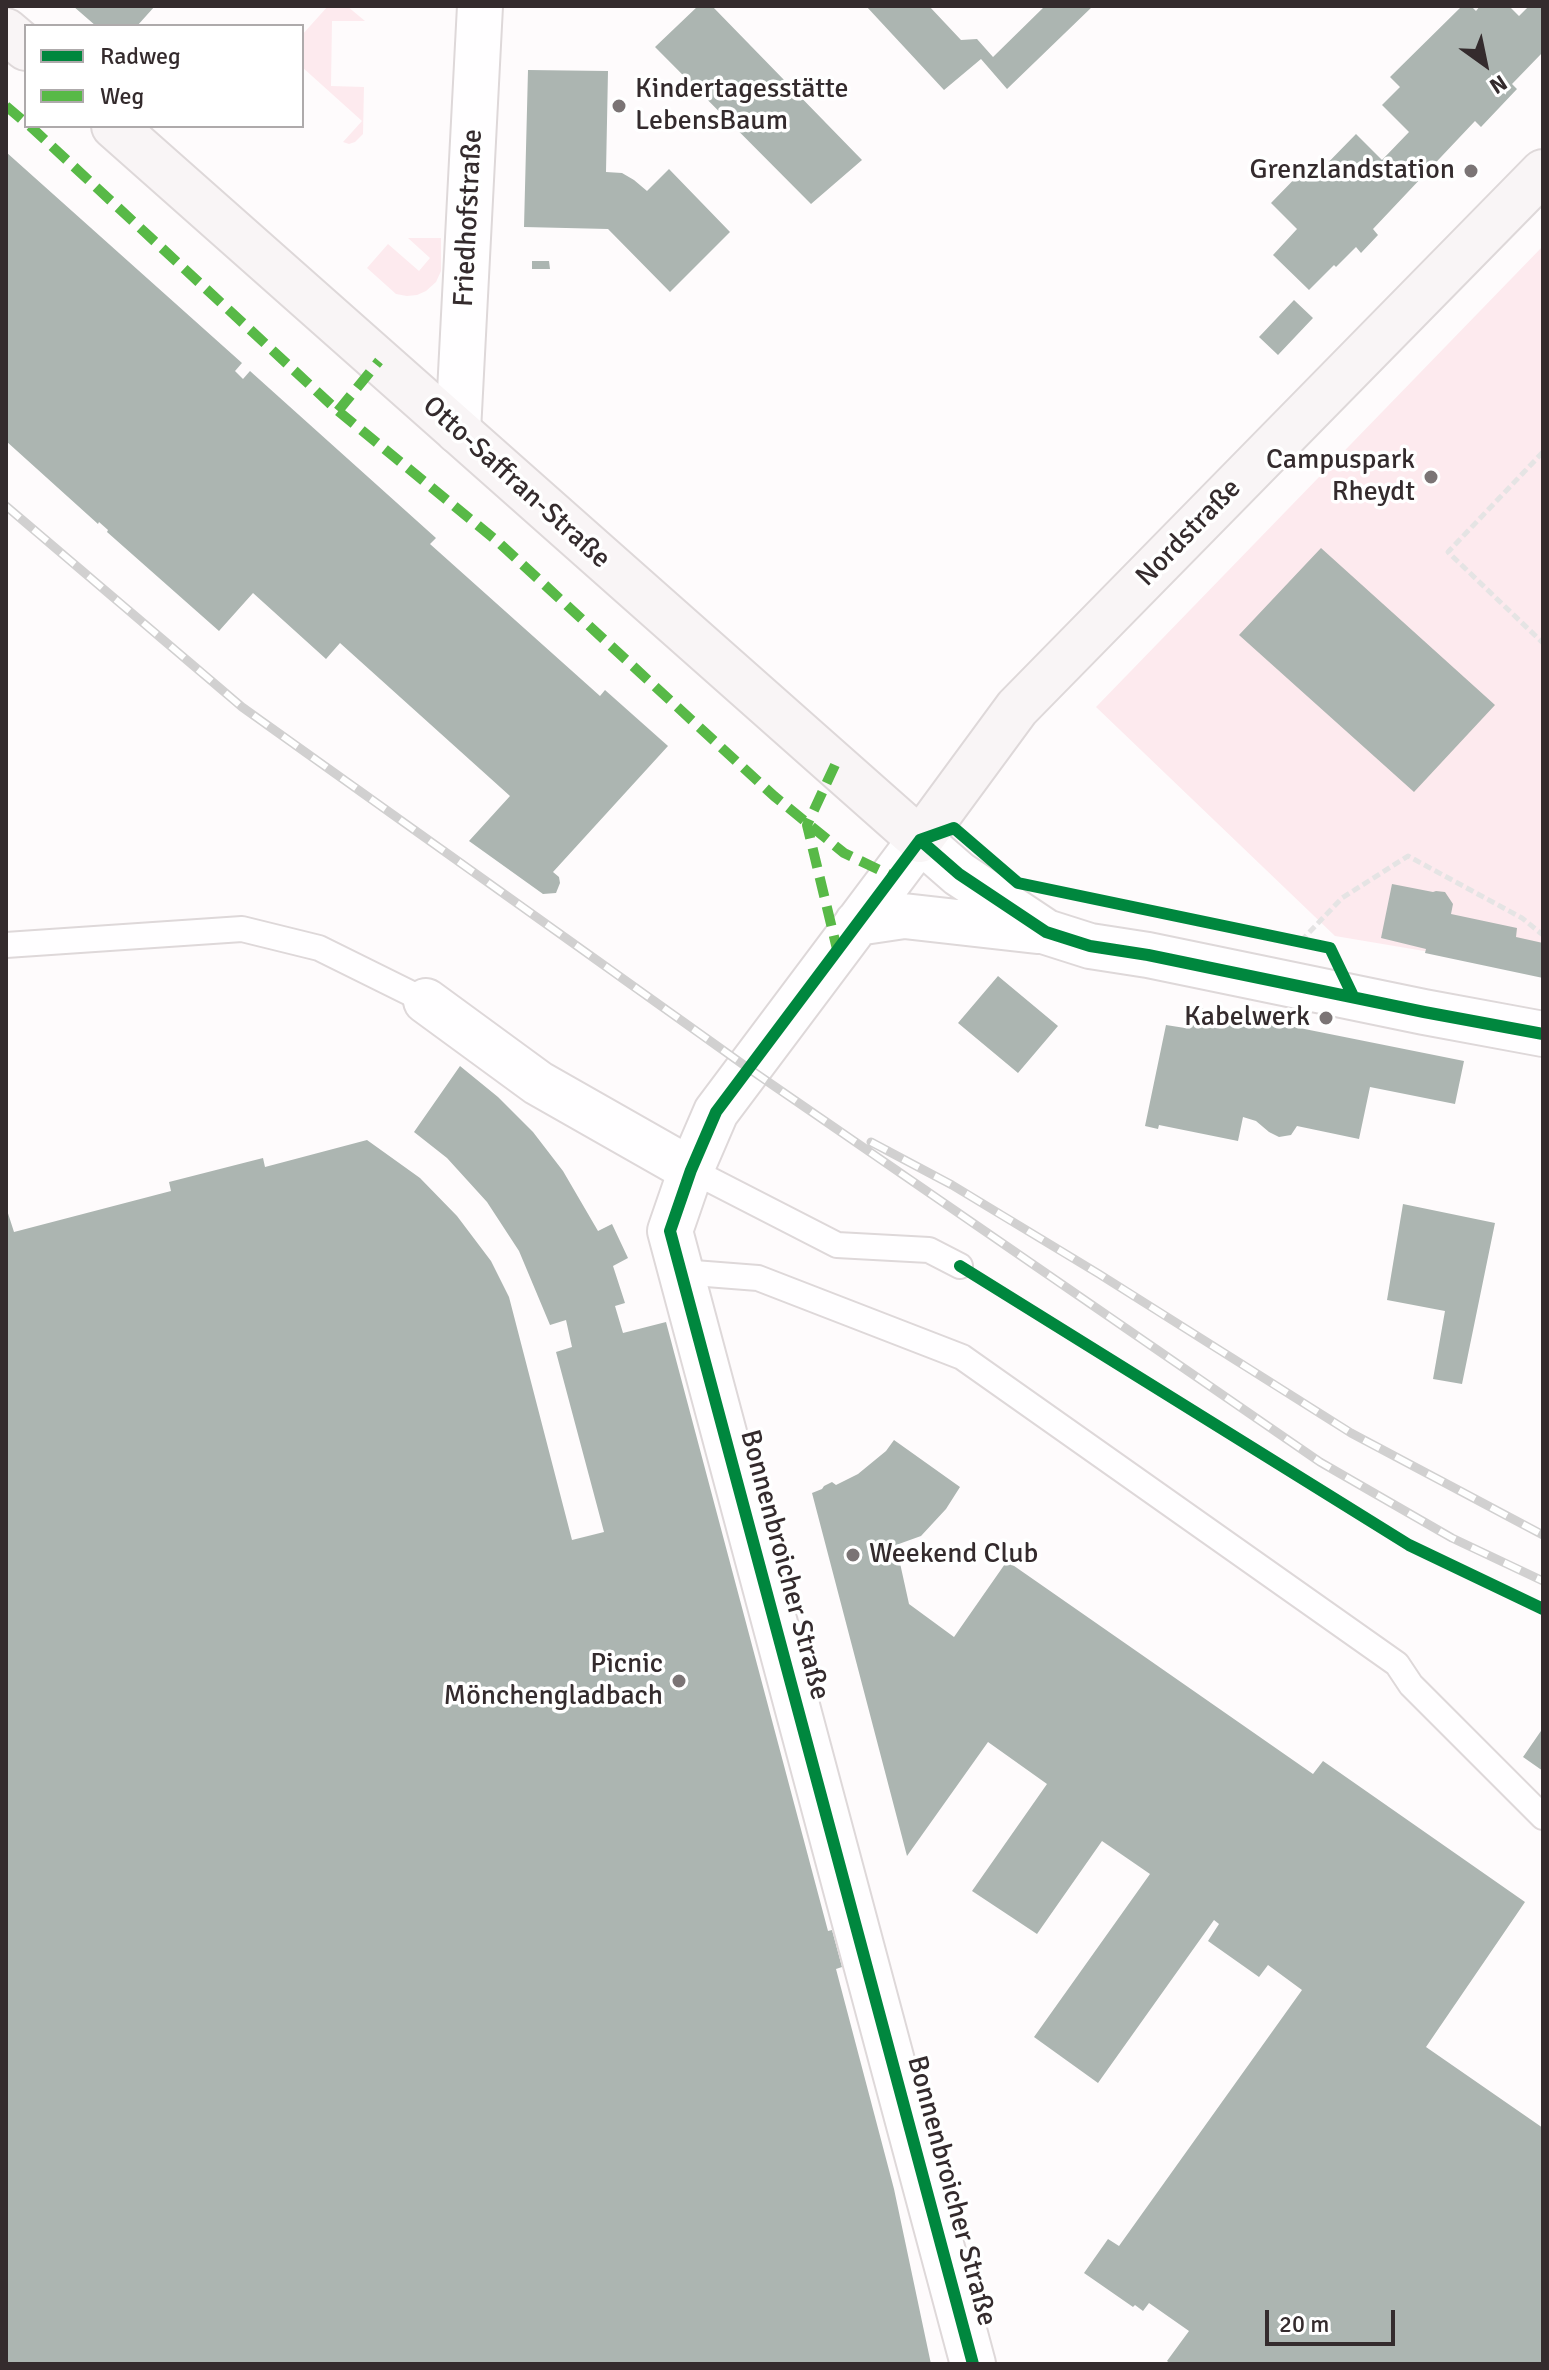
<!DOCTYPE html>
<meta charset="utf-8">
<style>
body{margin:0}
#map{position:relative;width:1549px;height:2370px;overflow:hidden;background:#fefbfc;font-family:Signika,sans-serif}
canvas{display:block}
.frame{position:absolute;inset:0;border:8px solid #342b2d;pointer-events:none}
.legend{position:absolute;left:24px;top:24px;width:280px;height:104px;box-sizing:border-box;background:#fff;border:2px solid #aeaaab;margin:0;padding:10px 14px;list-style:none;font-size:24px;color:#342b2d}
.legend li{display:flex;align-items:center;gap:16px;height:40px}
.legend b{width:40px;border:2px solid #aeaaab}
.north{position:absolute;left:1445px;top:24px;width:80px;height:80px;-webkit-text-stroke:6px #fff;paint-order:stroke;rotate:147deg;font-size:22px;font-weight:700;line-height:32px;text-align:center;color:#342b2d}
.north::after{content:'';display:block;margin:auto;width:28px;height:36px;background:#342b2d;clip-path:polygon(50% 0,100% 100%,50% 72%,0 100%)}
.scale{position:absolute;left:1265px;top:2310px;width:130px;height:36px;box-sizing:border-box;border:4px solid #342b2d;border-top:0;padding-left:10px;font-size:24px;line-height:28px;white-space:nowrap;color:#342b2d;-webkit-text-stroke:6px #fff;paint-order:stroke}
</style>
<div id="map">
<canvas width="1549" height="2370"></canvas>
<div class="frame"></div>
<ul class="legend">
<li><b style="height:10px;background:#00873e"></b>Radweg</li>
<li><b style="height:10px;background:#58b947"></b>Weg</li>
</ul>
<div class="north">N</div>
<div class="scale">20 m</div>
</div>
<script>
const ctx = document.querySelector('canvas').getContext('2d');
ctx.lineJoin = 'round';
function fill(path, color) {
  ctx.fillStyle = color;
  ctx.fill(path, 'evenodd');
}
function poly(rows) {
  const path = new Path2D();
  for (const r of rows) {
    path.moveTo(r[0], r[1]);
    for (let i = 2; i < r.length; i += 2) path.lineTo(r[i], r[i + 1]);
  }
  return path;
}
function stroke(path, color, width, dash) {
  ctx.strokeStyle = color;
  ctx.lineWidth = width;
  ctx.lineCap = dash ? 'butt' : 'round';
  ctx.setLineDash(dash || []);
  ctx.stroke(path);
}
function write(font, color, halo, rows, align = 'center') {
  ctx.font = font + ' Signika,sans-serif';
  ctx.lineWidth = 7;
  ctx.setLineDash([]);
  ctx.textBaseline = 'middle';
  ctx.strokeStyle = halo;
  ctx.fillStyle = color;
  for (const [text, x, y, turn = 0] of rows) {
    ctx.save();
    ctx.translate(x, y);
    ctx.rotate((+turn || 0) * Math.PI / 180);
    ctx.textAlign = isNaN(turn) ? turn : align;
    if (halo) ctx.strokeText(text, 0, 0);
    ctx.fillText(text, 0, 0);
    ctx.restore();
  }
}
const green = poly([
 [328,6,347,6,365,21,332,21,331,86,364,87,363,134,355,142,349,144,343,142,362,121,302,67,302,35],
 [408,238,441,238,441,271,436,282,426,291,417,295,407,296,396,294,367,268,388,244,419,271,430,258],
 [1543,246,1543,971,1335,936,1096,707]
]);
const building = poly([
 [73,6,155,6,137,26,96,26],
 [698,6,712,6,862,160,811,204,655,47],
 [866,6,929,6,961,40,977,39,993,57,1045,6,1093,6,1007,89,981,59,944,90],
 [1462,6,1471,6,1476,11,1480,6,1509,6,1519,16,1529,6,1543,6,1543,52,1512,84,1517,89,1481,127,1475,121,1373,229,1378,235,1361,253,1356,247,1336,267,1334,265,1309,290,1273,255,1297,229,1271,203,1307,166,1315,176,1356,134,1382,160,1409,132,1382,105,1400,87,1390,77],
 [528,70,608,71,606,172,622,173,634,180,647,191,669,169,730,232,670,292,608,229,524,227],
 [6,152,242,363,235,371,243,379,250,371,436,538,430,544,600,696,605,690,668,746,553,872,559,877,560,883,556,893,543,894,469,841,510,796,340,643,326,659,253,593,219,631,107,532,108,530,99,522,98,524,6,441],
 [532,261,549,261,550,269,532,269],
 [1294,300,1313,318,1278,355,1259,337],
 [1321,548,1495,705,1414,792,1239,635],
 [1392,884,1433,892,1436,891,1445,892,1453,904,1451,914,1517,928,1516,937,1543,943,1543,978,1425,953,1426,949,1381,938],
 [998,976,1058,1026,1018,1073,958,1023],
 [1190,1006,1464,1061,1455,1104,1370,1087,1359,1139,1297,1126,1291,1135,1279,1137,1269,1132,1256,1121,1243,1117,1238,1141,1159,1125,1158,1129,1145,1126,1166,1025,1185,1028],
 [460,1066,498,1097,533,1132,563,1171,598,1231,612,1224,628,1258,613,1266,625,1303,615,1306,623,1333,666,1322,828,1931,832,1930,842,1967,836,1969,894,2189,931,2364,6,2364,6,1207,14,1232,171,1191,169,1182,263,1158,265,1167,367,1140,420,1178,457,1216,491,1261,509,1297,572,1540,604,1532,556,1352,572,1347,566,1320,550,1325,519,1251,487,1202,447,1158,414,1132],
 [1403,1204,1495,1223,1462,1384,1433,1379,1445,1311,1387,1300],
 [894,1440,960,1487,946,1509,921,1536,896,1545,909,1604,954,1637,1007,1561,1313,1774,1323,1761,1525,1902,1426,2047,1543,2128,1543,2364,1171,2364,1167,2361,1189,2331,1149,2303,1143,2311,1135,2305,1133,2307,1084,2273,1108,2239,1119,2246,1302,1990,1268,1965,1259,1977,1208,1941,1219,1924,1214,1920,1098,2083,1034,2037,1150,1874,1102,1841,1037,1934,972,1891,1047,1784,988,1742,907,1856,812,1493,822,1489,824,1486,832,1482,836,1485,858,1474,886,1451],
 [1543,1728,1543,1771,1523,1757]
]);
const path = poly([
 [1543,452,1448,552,1543,643],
 [1301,941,1342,898,1408,856,1522,918,1543,935]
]);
const lane = poly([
 [6,945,242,929,319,948,426,1001],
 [691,1170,837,1245,929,1250,960,1266],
 [681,1272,758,1278,962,1357,1397,1664,1411,1685,1543,1817]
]);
const street = poly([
 [458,431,480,6],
 [857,923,904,916,1037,931],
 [426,1001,538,1083,691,1170],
 [973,2364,670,1231,691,1170,716,1112,920,840,959,874,1046,932,1090,946,1148,955,1424,1012,1543,1034]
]);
const secondary = poly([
 [6,31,26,48],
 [114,126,920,840,1017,708,1543,172]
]);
const rail = poly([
 [6,506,242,707,748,1068,1320,1462,1452,1538,1543,1581],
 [871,1142,952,1185,1099,1274,1351,1433,1543,1535]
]);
const quiet = poly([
 [6,106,26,123],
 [30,126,338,411,497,541,774,796,844,853,892,876],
 [338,411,379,361],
 [835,765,807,825,837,949]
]);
const cycleway = poly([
 [920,840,716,1112,691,1170,670,1231,973,2364],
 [920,840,959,874,1046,932,1090,946,1148,955,1424,1012,1543,1034],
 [920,840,954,828,1018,883,1330,948,1353,996],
 [960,1266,1409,1545,1543,1609]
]);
const markers = [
 [619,106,8,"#7b7475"],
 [1471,171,8,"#7b7475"],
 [1431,477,8,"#7b7475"],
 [1326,1018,8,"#7b7475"],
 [853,1555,8,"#7b7475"],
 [679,1681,8,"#7b7475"]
];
const poiNames = [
 ["Kindertagesstätte",635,90,"left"],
 ["LebensBaum",635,122,"left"],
 ["Grenzlandstation",1455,171],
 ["Campuspark",1415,461],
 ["Rheydt",1415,493],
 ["Kabelwerk",1310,1018],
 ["Weekend Club",869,1555,"left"],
 ["Picnic",663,1665],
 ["Mönchengladbach",663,1697]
];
const streetNames = [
 ["Friedhofstraße",469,218,-87],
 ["Otto-Saffran-Straße",516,483,42],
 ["Nordstraße",1189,533,-46],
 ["Bonnenbroicher Straße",784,1565,75],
 ["Bonnenbroicher Straße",951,2191,75]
];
fill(green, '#fdeaee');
fill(building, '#acb5b1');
stroke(lane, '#ded8d9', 28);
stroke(street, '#ded8d9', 48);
stroke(secondary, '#ded8d9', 48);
stroke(path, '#e5e4e4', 5, [8, 4]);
stroke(lane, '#fffeff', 24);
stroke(street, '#fffeff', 44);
stroke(secondary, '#f9f5f6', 44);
stroke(rail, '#d1d0d0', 9);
stroke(rail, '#fff', 6, [18]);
stroke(quiet, '#58b947', 10, [20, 10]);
stroke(cycleway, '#00873e', 12);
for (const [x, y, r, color] of markers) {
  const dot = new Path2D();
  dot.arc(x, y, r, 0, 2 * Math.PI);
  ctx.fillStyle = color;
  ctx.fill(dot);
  stroke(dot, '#fff', 3);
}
write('28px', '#342b2d', '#fff', poiNames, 'right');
write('28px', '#342b2d', '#fff', streetNames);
</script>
